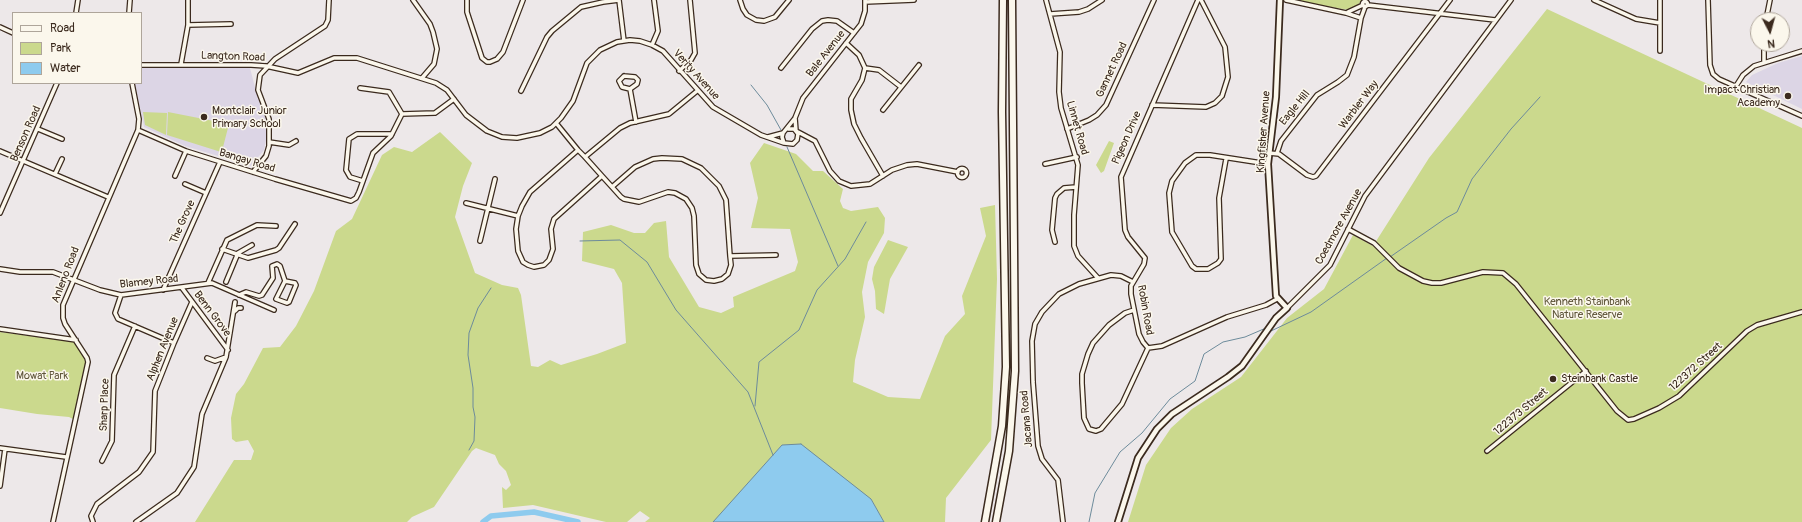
<!DOCTYPE html>
<style>
body{margin:0}
#map{position:relative;width:1802px;height:522px;overflow:hidden;background:#ede8e9;font-family:Pangolin,sans-serif}
canvas{display:block}
.legend{position:absolute;left:12px;top:12px;width:130px;height:72px;box-sizing:border-box;background:#fbf7ec;border:1px solid #aea59a;margin:0;padding:5px 7px;list-style:none;font-size:12px;color:#3b2a1e}
.legend li{display:flex;align-items:center;gap:8px;height:20px}
.legend b{width:20px;border:1px solid #aea59a}
.north{position:absolute;left:1750px;top:12px;width:40px;height:40px;box-sizing:border-box;background:#fbf7ec;border:1px solid #aea59a;border-radius:50%;rotate:174deg;font-size:11px;font-weight:700;line-height:16px;text-align:center;color:#3b2a1e}
.north::after{content:'';display:block;margin:auto;width:14px;height:18px;background:#3b2a1e;clip-path:polygon(50% 0,100% 100%,50% 72%,0 100%)}
</style>
<div id="map">
<canvas width="1802" height="522"></canvas>
<ul class="legend">
<li><b style="height:5px;background:#fbf7ec"></b>Road</li>
<li><b style="height:11px;background:#cbd98d"></b>Park</li>
<li><b style="height:11px;background:#8ecbee"></b>Water</li>
</ul>
<div class="north">N</div>
</div>
<script>
const ctx = document.querySelector('canvas').getContext('2d');
ctx.lineJoin = 'round';
function fill(path, color) {
  ctx.fillStyle = color;
  ctx.fill(path, 'evenodd');
}
function poly(rows) {
  const path = new Path2D();
  for (const r of rows) {
    if (r.length === 3) {
      path.moveTo(r[0] + r[2], r[1]);
      path.arc(r[0], r[1], r[2], 0, 2 * Math.PI);
      continue;
    }
    path.moveTo(r[0], r[1]);
    for (let i = 2; i < r.length; i += 2) path.lineTo(r[i], r[i + 1]);
  }
  return path;
}
function stroke(path, color, width, dash) {
  ctx.strokeStyle = color;
  ctx.lineWidth = width;
  ctx.lineCap = dash ? 'butt' : 'round';
  ctx.setLineDash(dash || []);
  ctx.stroke(path);
}
function write(font, color, halo, rows, align = 'center') {
  ctx.font = font + ' Pangolin,sans-serif';
  ctx.lineWidth = 3;
  ctx.setLineDash([]);
  ctx.textBaseline = 'middle';
  ctx.strokeStyle = halo;
  ctx.fillStyle = color;
  for (const [text, x, y, turn = 0] of rows) {
    ctx.save();
    ctx.translate(x, y);
    ctx.rotate((+turn || 0) * Math.PI / 180);
    ctx.textAlign = isNaN(turn) ? turn : align;
    if (halo) ctx.strokeText(text, 0, 0);
    ctx.fillText(text, 0, 0);
    ctx.restore();
  }
}
const built = poly([
 [1802,56,1802,109,1746,82,1752,75,1778,63],
 [169,67,250,68,258,99,265,113,267,136,264,150,251,166,185,146,144,127,135,83,141,83,141,68]
]);
const green = poly([
 [1286,0,1362,0,1356,7,1349,10],
 [1547,9,1802,128,1802,522,1128,522,1146,465,1171,428,1192,409,1241,377,1287,318,1324,289,1353,235,1373,246,1429,158],
 [143,112,167,113,166,135,145,125],
 [168,112,229,124,222,151,221,152,167,135],
 [440,132,472,163,463,186,455,217,475,273,502,285,518,288,521,295,531,366,538,367,550,360,561,365,597,354,626,343,622,283,614,269,582,261,583,232,611,225,634,233,645,233,654,223,666,221,669,257,699,307,721,313,734,307,733,297,795,271,798,262,790,229,751,228,758,198,750,163,764,143,796,154,813,171,823,171,843,189,840,201,843,208,851,211,878,207,885,218,884,233,868,262,862,292,865,317,855,360,853,382,888,397,920,399,945,336,965,314,962,296,986,236,980,208,995,205,997,279,991,440,946,498,945,522,884,522,871,499,713,522,645,522,650,518,640,511,627,522,606,522,533,505,503,508,502,487,506,490,511,485,506,471,499,464,495,455,476,448,472,451,434,507,412,517,407,522,195,522,234,460,251,460,254,451,248,440,236,442,232,439,231,418,236,394,244,384,263,348,280,347,296,326,314,291,336,231,352,219,382,155,394,147,412,152],
 [1109,141,1114,143,1104,171,1101,173,1096,165],
 [888,240,908,247,890,279,884,314,876,309,875,291,872,279,874,267],
 [0,332,75,342,86,360,73,419,69,417,37,414,0,408]
]);
const water = poly([
 [801,444,871,499,884,522,713,522,782,445,801,444]
]);
const stream = poly([
 [751,85,767,105,781,130],
 [787,147,838,266],
 [580,241,620,240,647,262,676,310,748,392,773,455],
 [1390,257,1446,218,1457,212,1472,179,1511,129,1540,97],
 [1271,331,1311,312,1387,258],
 [755,406,759,362,799,330,817,290,845,259,866,222],
 [469,450,474,441,475,417,473,407,473,388,468,355,469,333,478,308,491,288],
 [1089,522,1095,493,1120,452,1142,433,1170,399,1195,381,1204,354,1223,342,1245,337,1266,328]
]);
const river = poly([
 [483,522,491,516,534,512,578,522]
]);
const street = poly([
 [413,0,430,24,433,32,437,49,434,64,422,78],
 [467,0,467,12,482,58,487,62,490,62,497,59,503,52,523,0],
 [619,0,624,41],
 [740,0,743,9,747,15,756,20,764,21,775,17,789,0],
 [1046,0,1060,52,1059,92,1061,108,1078,165,1074,215,1074,246,1078,256,1098,278],
 [1198,0,1121,177,1125,230,1128,237,1145,258,1144,264,1131,286,1131,294,1139,334,1143,342,1148,348,1162,346,1227,317,1266,305,1277,299],
 [1286,0,1346,13,1361,18],
 [1594,0,1636,19,1660,23],
 [1660,0,1660,51],
 [1708,0,1710,65,1713,74,1719,79,1802,116],
 [1365,4,2.5],
 [865,2,914,0],
 [1368,5,1495,20],
 [1348,12,1363,5],
 [76,13,78,0],
 [129,13,130,0],
 [1050,14,1079,12,1088,9,1102,0],
 [1766,20,1770,0],
 [188,25,231,24],
 [0,27,13,33],
 [846,43,859,55,865,68,862,80,851,99,851,110,854,124,861,138,883,176],
 [652,45,658,31,654,0],
 [1764,62,1764,44],
 [181,64,188,25,188,0],
 [141,65,251,65,266,66,298,73,334,58,357,58,436,83,447,90,466,115,487,131,502,137,517,138,540,133,552,127,561,118,573,101,587,63,600,50,617,42,630,40,640,41,652,45,663,51,713,107,761,135,784,143],
 [781,68,812,29,822,21,828,20,837,21,854,33],
 [865,68,879,70,901,87],
 [679,71,691,60,695,53,690,0],
 [624,76,635,77,638,80,637,84,630,89,622,87,619,81,624,76],
 [1736,86,1743,75,1754,66,1802,51],
 [360,88,389,92,402,114],
 [630,89,636,122],
 [521,91,547,37,552,31,581,7,603,2,619,0],
 [1152,105,1206,107,1215,103,1222,96,1228,77,1225,47,1201,0],
 [883,110,919,65],
 [795,118,796,131],
 [556,123,578,150,585,157,602,176,612,187,621,197,624,199,639,202,668,192,675,193,686,199,692,208,694,216,696,265,699,274,706,280,714,281,722,279,728,274,731,265,730,256,726,200,719,186,701,168,682,159,662,158,653,159,635,167,612,187],
 [38,129,62,139],
 [788,129,794,129,798,134,797,140,793,144,784,143,782,137,783,133,795,118,803,98,861,24,865,11,865,0],
 [1067,129,1089,120,1097,115,1106,105,1154,0],
 [138,130,186,151,275,179,351,201,356,198,359,192,373,153,391,136,402,114,435,113,454,99],
 [798,132,815,141,830,171,839,181,851,186,870,184,892,170,907,165,917,164,958,172],
 [768,137,783,133],
 [269,142,289,145,296,141],
 [578,150,530,192,522,206,518,216,516,229,518,251,523,262,528,265,534,267,544,265,549,260,553,249,551,229,554,219,602,176],
 [0,151,108,197],
 [1269,153,1279,154,1307,175,1313,177,1316,176,1450,0],
 [1277,153,1281,141,1317,95,1338,82,1347,75,1354,57,1361,18,1365,7],
 [585,157,620,128,630,123,669,114,697,91],
 [1226,159,1219,198,1221,259,1218,263,1208,269,1196,269,1192,266,1172,232,1169,193,1172,181,1185,163,1196,155,1210,155,1268,164],
 [1045,164,1077,157],
 [962,173,4.5],
 [253,172,266,156,269,146,269,119,258,90,260,75,275,59,325,26,328,20,329,0],
 [55,174,62,159],
 [175,176,186,151],
 [363,181,350,177,346,170,349,139,357,134,392,134],
 [185,184,206,193],
 [466,203,518,216],
 [0,213,57,83],
 [1348,229,1374,243,1399,268,1423,281,1432,283,1441,283,1483,272,1503,273,1516,284,1617,411,1628,420,1634,419,1659,408,1679,396,1747,331,1757,325,1802,312],
 [480,241,495,179],
 [1055,242,1052,230,1055,198,1057,194,1064,188,1076,187],
 [222,249,248,258,276,250,279,248,295,224],
 [730,256,776,255],
 [0,269,20,272,53,272,100,290,121,295,212,283,274,310],
 [226,282,238,253,252,245],
 [208,283,227,240,257,225,276,226],
 [182,288,228,350],
 [163,290,220,162],
 [121,295,115,313,118,319,174,343],
 [239,295,246,292,259,296,262,295,273,278,272,266,277,264,280,266,285,281,276,299,287,303,289,302,296,285,295,283,285,281],
 [1287,308,1330,265,1365,196,1511,0],
 [1134,310,1125,313,1109,325,1093,343,1088,354,1082,374,1082,383,1084,418,1089,429,1096,431,1101,429,1122,404,1148,348],
 [235,311,238,308,241,308],
 [0,329,76,340],
 [207,358,215,361,226,357],
 [0,448,66,457],
 [1487,451,1586,371],
 [102,461,112,441,114,375,135,326],
 [0,486,5,449],
 [53,522,88,362,87,358,65,324,63,318,63,305,138,130,139,119,132,83],
 [93,522,91,516,97,504,139,472,153,452,155,391,174,343,192,302],
 [136,522,177,493,194,467,202,414,226,357,235,302],
 [1063,522,1058,480,1042,459,1038,446,1033,382,1032,341,1035,324,1042,312,1059,294,1079,284,1111,275,1121,276,1133,282]
]);
const secondary = poly([
 [1118,522,1138,458,1157,429,1172,414,1228,377,1242,366,1276,318,1287,308,1276,296,1268,164,1276,97,1280,0]
]);
const highway = poly([
 [985,522,1002,426,1006,367,1002,112,1003,0],
 [996,522,1009,451,1015,371,1012,0]
]);
const markers = [
 [1788,96,4,"#3b2a1e"],
 [204,117,4,"#3b2a1e"],
 [1553,379,4,"#3b2a1e"]
];
const streetNames = [
 ["Bale Avenue",826,54,-52],
 ["Langton Road",233,57,2],
 ["Gannet Road",1112,70,-65],
 ["Verity Avenue",696,75,48],
 ["Warbler Way",1359,105,-53],
 ["Eagle Hill",1295,108,-51],
 ["Linnet Road",1077,128,74],
 ["Kingfisher Avenue",1264,132,-86],
 ["Benson Road",26,134,-66],
 ["Pigeon Drive",1127,138,-66],
 ["Bangay Road",247,161,17],
 ["The Grove",183,222,-66],
 ["Coedmore Avenue",1339,227,-61],
 ["Anleno Road",66,275,-69],
 ["Blamey Road",149,282,-6],
 ["Robin Road",1145,310,80],
 ["Benn Grove",212,314,53],
 ["Alphen Avenue",163,349,-68],
 ["122372 Street",1696,367,-42],
 ["Sharp Place",105,405,-88],
 ["122373 Street",1521,412,-40],
 ["Jacana Road",1027,419,-95]
];
const poiNames = [
 ["Impact Christian",1780,90,"right"],
 ["Academy",1780,103,"right"],
 ["Montclair Junior",212,111],
 ["Primary School",212,124],
 ["Steinbank Castle",1561,379]
];
const parkNames = [
 ["Kenneth Stainbank",1587,302],
 ["Nature Reserve",1587,315],
 ["Mowat Park",42,376]
];
fill(built, '#dcd5e5');
fill(green, '#cbd98d');
fill(water, '#8ecbee');
stroke(water, '#6d8b9b', 1);
stroke(stream, '#6d8b9b', 1);
stroke(river, '#8ecbee', 5.5);
stroke(street, '#3b2a1e', 6);
stroke(secondary, '#3b2a1e', 8);
stroke(highway, '#3b2a1e', 9);
stroke(street, '#fbf7ec', 3.5);
stroke(secondary, '#fbf7ec', 4.5);
stroke(highway, '#fbf7ec', 6);
for (const [x, y, r, color] of markers) {
  const dot = new Path2D();
  dot.arc(x, y, r, 0, 2 * Math.PI);
  ctx.fillStyle = color;
  ctx.fill(dot);
  stroke(dot, '#fbf7ec', 1.5);
}
write('11px', '#3b2a1e', '#fbf7ec', streetNames);
write('11px', '#3b2a1e', '#fbf7ec', poiNames, 'left');
write('11px', '#5f563a', '#fbf7ec', parkNames);
</script>
